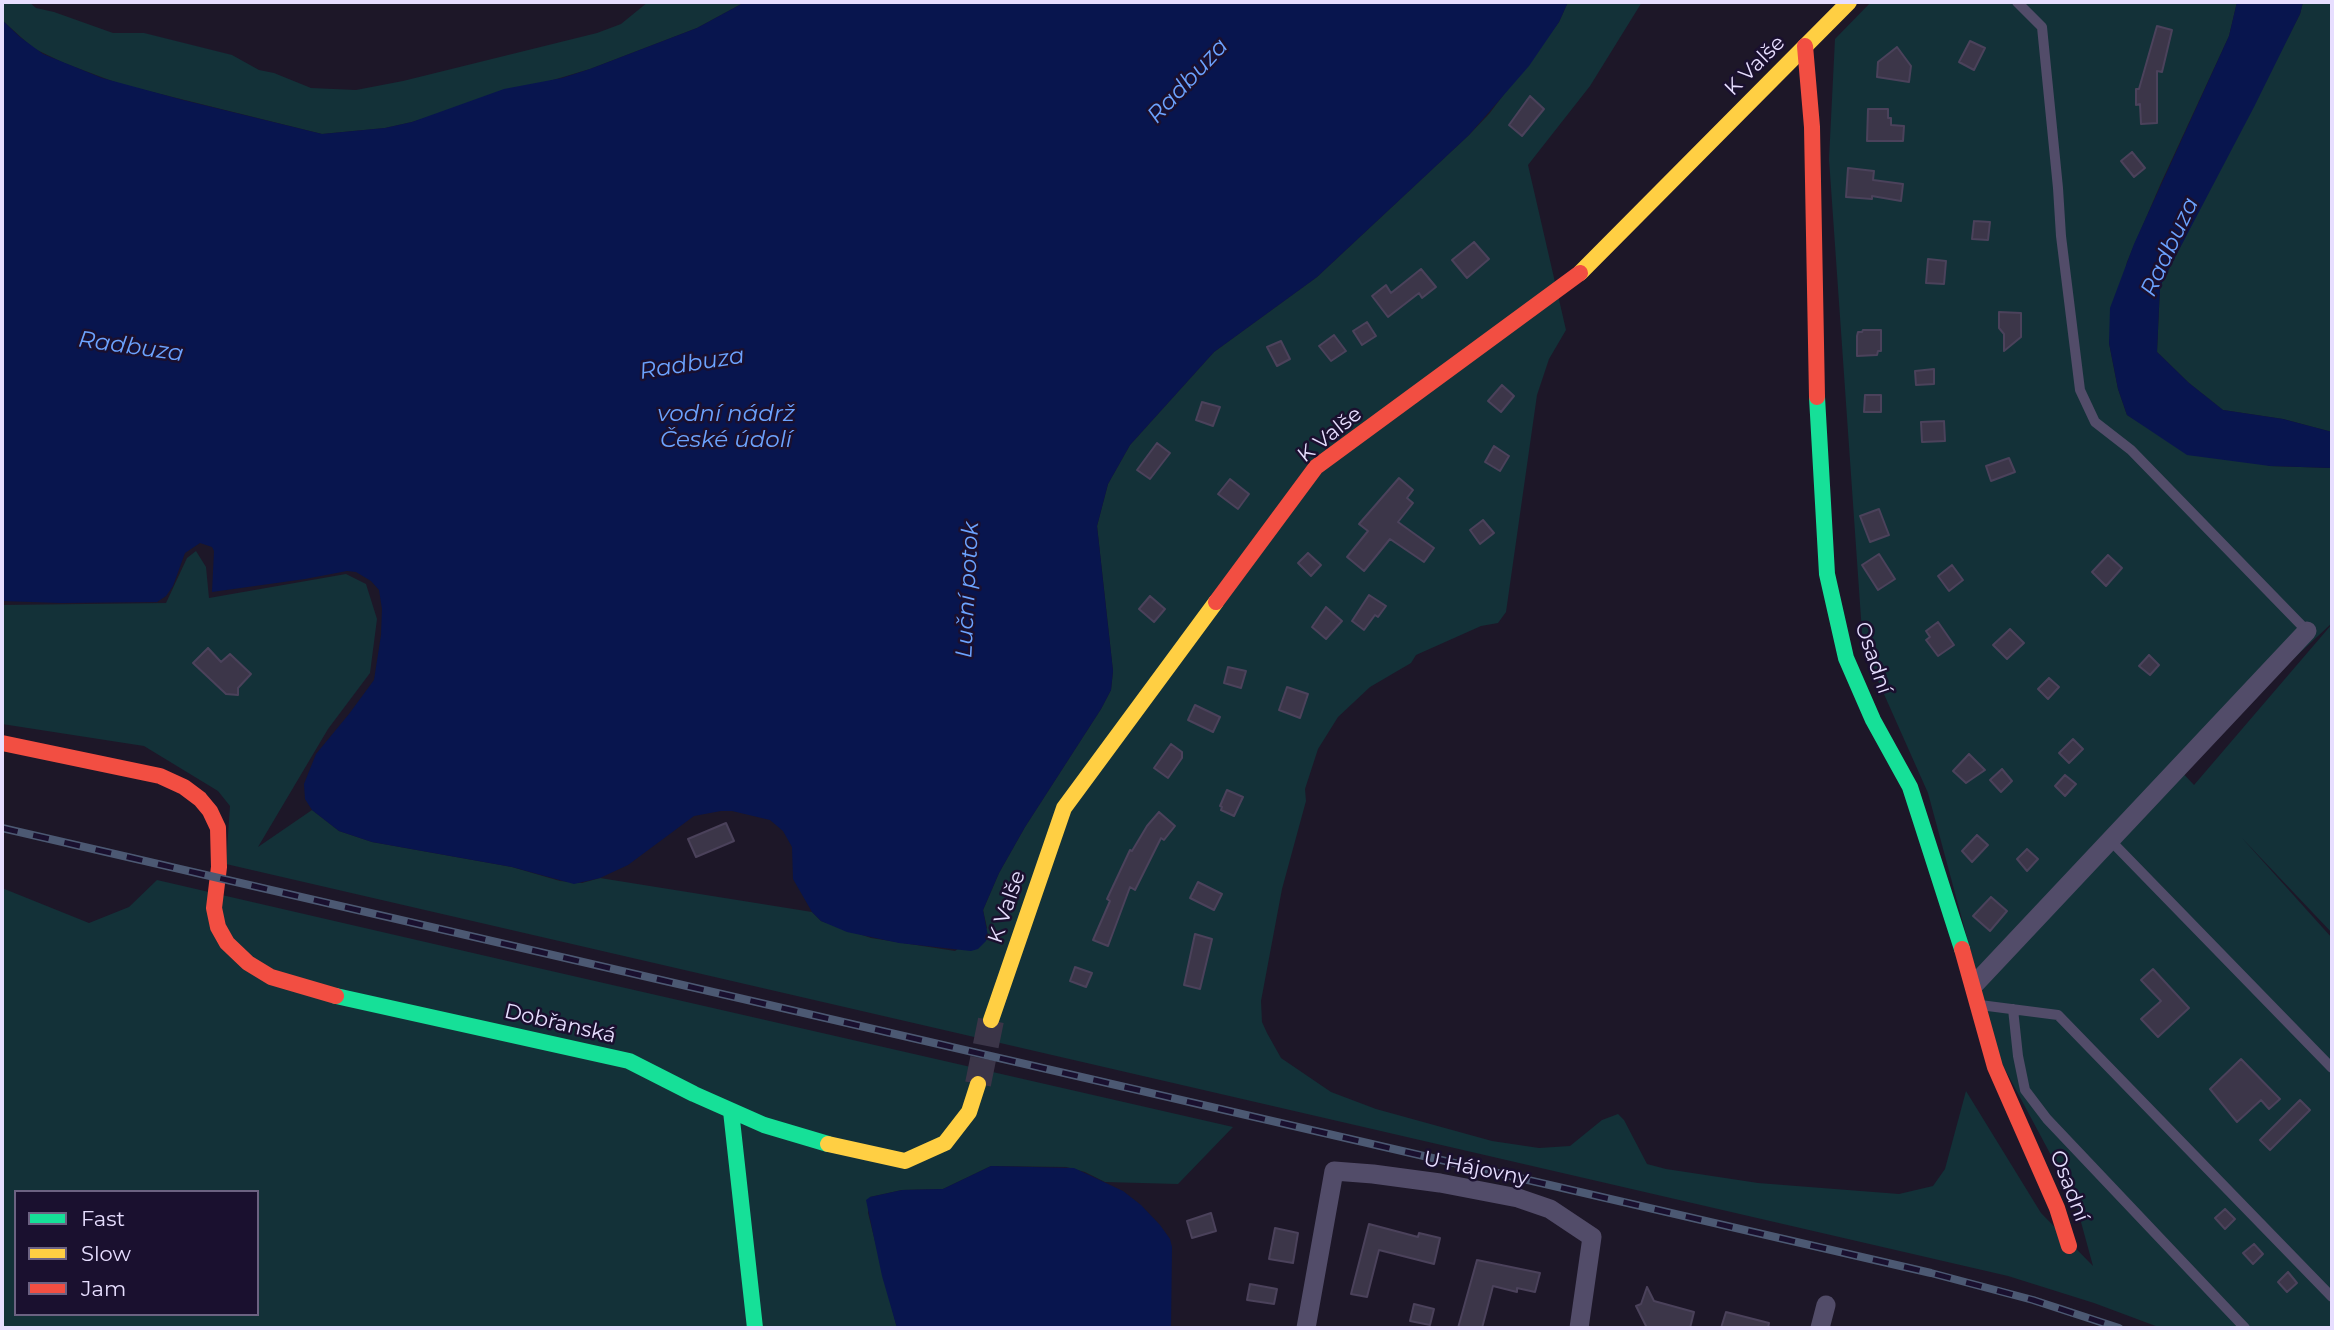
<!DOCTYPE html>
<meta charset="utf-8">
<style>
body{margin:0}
#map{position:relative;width:2334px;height:1330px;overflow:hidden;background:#1d1728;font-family:Montserrat,sans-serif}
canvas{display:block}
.frame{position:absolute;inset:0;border:4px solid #e7deff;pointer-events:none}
.legend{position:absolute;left:14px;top:1190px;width:245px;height:126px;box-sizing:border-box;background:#1a102f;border:2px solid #6c6282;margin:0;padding:9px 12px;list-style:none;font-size:21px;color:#e7deff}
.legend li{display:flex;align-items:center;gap:14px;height:35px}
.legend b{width:35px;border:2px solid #6c6282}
</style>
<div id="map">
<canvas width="2334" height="1330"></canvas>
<div class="frame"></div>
<ul class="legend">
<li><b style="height:9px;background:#16e098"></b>Fast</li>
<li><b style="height:9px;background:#ffcf43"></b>Slow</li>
<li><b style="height:9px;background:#f24e42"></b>Jam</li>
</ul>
</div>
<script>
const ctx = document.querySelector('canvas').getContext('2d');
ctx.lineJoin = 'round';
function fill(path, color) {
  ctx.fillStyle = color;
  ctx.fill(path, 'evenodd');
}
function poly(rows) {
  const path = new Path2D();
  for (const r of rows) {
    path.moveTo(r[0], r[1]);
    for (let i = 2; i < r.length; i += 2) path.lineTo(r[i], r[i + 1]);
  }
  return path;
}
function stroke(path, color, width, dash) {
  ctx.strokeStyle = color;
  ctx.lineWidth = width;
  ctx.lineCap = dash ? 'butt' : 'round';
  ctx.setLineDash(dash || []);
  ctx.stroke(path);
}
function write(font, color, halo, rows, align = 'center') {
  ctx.font = font + ' Montserrat,sans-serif';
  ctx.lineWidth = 5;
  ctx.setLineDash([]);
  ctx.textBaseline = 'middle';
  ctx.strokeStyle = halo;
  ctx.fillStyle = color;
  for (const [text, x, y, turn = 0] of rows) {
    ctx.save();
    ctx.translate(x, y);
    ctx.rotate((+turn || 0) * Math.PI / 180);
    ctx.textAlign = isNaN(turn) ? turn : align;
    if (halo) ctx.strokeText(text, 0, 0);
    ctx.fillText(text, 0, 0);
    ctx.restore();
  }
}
const green = poly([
 [2,2,29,2,36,8,54,12,113,33,144,33,232,55,259,70,274,73,311,88,356,90,403,81,597,33,621,24,648,2,745,2,697,28,590,69,412,122,385,128,322,134,120,84,64,63,33,48,2,20],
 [1568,2,1642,2,1590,86,1528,165,1566,330,1549,359,1537,395,1506,612,1498,623,1481,626,1416,655,1411,663,1370,687,1338,717,1318,749,1305,789,1306,801,1282,889,1261,1001,1262,1022,1267,1033,1281,1058,1331,1092,1376,1109,1492,1141,1539,1148,1570,1146,1602,1120,1618,1114,1624,1120,1647,1164,1666,1169,1758,1183,1899,1194,1933,1186,1945,1169,1966,1091,2041,1213,2093,1266,2075,1200,2000,1060,1928,793,1863,647,1829,159,1835,39,1871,2,2237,2,2229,36,2161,183,2127,262,2109,343,2118,389,2127,415,2155,432,2270,466,2332,468,2332,623,2177,767,2194,785,2332,624,2332,933,2242,838,2332,938,2332,1328,2161,1328,2094,1303,2008,1276,226,864,230,806,218,791,144,746,2,724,2,605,166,603,187,558,196,551,206,567,209,598,346,574,366,584,377,619,370,673,328,729,258,847,312,810,339,831,372,842,512,867,560,881,582,883,600,878,812,912,821,921,871,938,955,951,987,928,983,910,999,873,1025,827,1101,709,1111,690,1113,671,1097,526,1108,484,1130,445,1214,352,1317,277,1469,135,1489,114,1559,22],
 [2303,2,2332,2,2332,432,2283,419,2223,410,2189,383,2157,352,2160,286,2300,14],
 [157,880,525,965,1233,1127,1178,1184,1105,1182,1085,1172,1066,1167,991,1166,943,1189,902,1190,870,1197,868,1213,897,1328,2,1328,2,888,89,923,129,907],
 [16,1192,257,1192,257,1314,16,1314]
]);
const water = poly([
 [745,2,1568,2,1559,22,1529,66,1469,135,1317,277,1214,352,1130,445,1108,484,1097,526,1113,671,1111,690,1101,709,1025,827,999,873,983,910,988,936,986,941,978,949,971,951,899,943,847,932,821,921,812,912,793,879,792,847,783,831,770,820,732,811,721,811,694,816,628,865,600,878,574,884,512,867,372,842,339,831,312,810,305,799,304,784,316,754,349,714,374,680,381,635,382,609,379,590,371,581,356,572,347,571,305,579,212,592,214,551,212,547,200,543,185,553,173,586,166,596,157,602,61,603,2,601,2,20,20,37,43,54,102,78,183,100,322,134,385,128,412,122,504,89,562,78,590,69,697,28],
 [2237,2,2303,2,2300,14,2254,107,2160,286,2157,352,2189,383,2223,410,2283,419,2332,432,2332,468,2270,466,2187,455,2127,415,2118,389,2109,343,2110,308,2134,244,2229,36],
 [991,1166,1074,1168,1123,1191,1141,1205,1160,1225,1170,1239,1172,1247,1171,1328,897,1328,882,1276,866,1200,870,1197,902,1190,943,1189]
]);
const building = poly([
 [2157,26,2172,30,2162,72,2157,71,2157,123,2141,124,2140,104,2136,105,2136,89,2139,89,2157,26],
 [1970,41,1985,48,1974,70,1959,62,1970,41],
 [1897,47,1911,66,1909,82,1877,77,1878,62,1897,47],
 [1530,96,1544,109,1522,136,1509,125,1530,96],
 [1868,109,1888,109,1888,118,1891,118,1891,125,1904,126,1903,141,1867,141,1868,109],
 [2132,152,2145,168,2134,177,2121,161,2132,152],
 [1848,168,1874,171,1873,180,1903,184,1901,201,1872,196,1872,199,1846,197,1848,168],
 [1974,221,1990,222,1988,240,1972,239,1974,221],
 [1474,242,1489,259,1467,278,1452,260,1474,242],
 [1928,259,1946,261,1944,284,1926,283,1928,259],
 [1421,269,1436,287,1422,298,1419,293,1388,317,1372,296,1386,285,1391,293,1421,269],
 [1999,312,2021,313,2021,337,2004,351,2004,334,1999,328,1999,312],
 [1367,322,1376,336,1362,345,1353,331,1367,322],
 [1863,330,1881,330,1881,351,1878,351,1877,355,1857,356,1857,336,1858,332,1862,332,1863,330],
 [1334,335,1346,351,1331,361,1319,346,1334,335],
 [1281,341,1290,359,1277,366,1267,347,1281,341],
 [1934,369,1934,384,1916,385,1915,371,1934,369],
 [1502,385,1514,396,1501,412,1488,401,1502,385],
 [1865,395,1881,395,1881,412,1864,412,1865,395],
 [1202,402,1220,407,1213,426,1196,420,1202,402],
 [1944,421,1945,441,1922,442,1921,422,1944,421],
 [1157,443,1170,453,1150,479,1137,470,1157,443],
 [1494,446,1509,456,1500,471,1485,462,1494,446],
 [2009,458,2015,472,1991,481,1986,466,2009,458],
 [1399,478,1413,490,1407,498,1413,503,1398,522,1434,548,1424,562,1390,539,1364,571,1347,557,1368,531,1359,524,1399,478],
 [1230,479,1249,494,1238,509,1218,494,1230,479],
 [1879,509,1889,535,1870,542,1860,516,1879,509],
 [1483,520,1494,533,1480,544,1470,530,1483,520],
 [1308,553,1321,565,1311,576,1298,563,1308,553],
 [1879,554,1895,579,1878,590,1862,565,1879,554],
 [2108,555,2122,568,2106,586,2092,572,2108,555],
 [1952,565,1963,580,1949,591,1938,576,1952,565],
 [1369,595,1386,606,1378,617,1375,615,1364,630,1352,621,1369,595],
 [1150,596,1165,609,1154,622,1139,609,1150,596],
 [1326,607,1342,621,1326,639,1312,627,1326,607],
 [1938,622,1954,645,1938,656,1926,640,1930,637,1926,631,1938,622],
 [2010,629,2024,643,2007,659,1993,645,2010,629],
 [208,648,221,662,230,654,251,674,238,688,238,695,226,694,193,663,208,648],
 [2149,655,2159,665,2150,675,2139,666,2149,655],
 [1228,667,1246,671,1241,688,1224,683,1228,667],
 [2049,678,2059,687,2048,699,2038,689,2049,678],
 [1287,687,1308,694,1300,718,1279,710,1287,687],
 [1195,705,1220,717,1213,732,1188,720,1195,705],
 [2073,739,2083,749,2069,763,2059,753,2073,739],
 [1171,744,1182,752,1182,758,1168,778,1154,768,1171,744],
 [1969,754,1985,770,1966,783,1953,771,1969,754],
 [2002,769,2012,781,2001,792,1990,780,2002,769],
 [2065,775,2076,784,2065,796,2055,786,2065,775],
 [1227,790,1243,797,1234,816,1221,810,1222,807,1220,806,1227,790],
 [1159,812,1175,826,1164,840,1161,838,1135,890,1130,887,1108,946,1093,940,1110,901,1107,899,1130,850,1132,851,1147,826,1159,812],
 [726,823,734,841,696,857,688,839,726,823],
 [1977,835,1988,845,1972,862,1962,851,1977,835],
 [2027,849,2038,859,2027,871,2017,859,2027,849],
 [1198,882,1222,894,1214,910,1190,898,1198,882],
 [1991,897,2007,911,1990,931,1973,916,1991,897],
 [1195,934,1212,939,1200,989,1184,985,1195,934],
 [1075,967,1092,973,1086,987,1070,981,1075,967],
 [2153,969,2189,1008,2158,1037,2141,1019,2161,1001,2141,980,2153,969],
 [2241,1059,2280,1099,2269,1109,2261,1100,2237,1122,2210,1089,2241,1059],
 [2300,1100,2310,1110,2270,1150,2260,1140,2300,1100],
 [2225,1209,2235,1219,2225,1229,2215,1218,2225,1209],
 [1211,1213,1216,1231,1192,1238,1187,1221,1211,1213],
 [1369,1224,1418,1237,1419,1233,1440,1238,1434,1264,1379,1250,1367,1297,1351,1294,1369,1224],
 [1275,1228,1298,1233,1293,1263,1269,1259,1275,1228],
 [2254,1244,2263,1254,2253,1264,2243,1253,2254,1244],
 [1477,1260,1540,1273,1535,1292,1517,1288,1517,1292,1493,1286,1482,1328,1458,1328,1477,1260],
 [2288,1272,2297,1283,2287,1292,2278,1282,2288,1272],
 [1250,1284,1277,1289,1274,1304,1247,1300,1250,1284],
 [1647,1287,1654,1301,1694,1312,1690,1328,1647,1328,1636,1306,1641,1304,1647,1287],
 [1414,1304,1434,1309,1430,1325,1410,1321,1414,1304],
 [1726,1312,1769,1323,1768,1328,1721,1328,1726,1312]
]);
const secondaryTunnel = poly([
 [978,1084,991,1020]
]);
const lane = poly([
 [2017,2,2042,27,2058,188,2061,236,2080,390,2095,422,2131,450,2307,631],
 [2110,840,2332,1068],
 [1980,1005,2058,1015,2332,1297],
 [2013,1009,2018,1056,2025,1090,2047,1119,2245,1328]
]);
const street = poly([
 [1974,985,2307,631],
 [1306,1328,1334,1171,1373,1174,1440,1183,1518,1198,1550,1209,1592,1237,1579,1328],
 [1820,1328,1826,1305]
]);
const fast = poly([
 [1817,397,1827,574,1846,658,1873,720,1910,787,1962,949],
 [336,996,629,1061,694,1094,764,1125,828,1144],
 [731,1111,755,1328]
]);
const slow = poly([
 [1580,273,1849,2],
 [991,1020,1064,808,1216,602],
 [828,1144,905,1161,945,1143,969,1112,978,1084]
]);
const jam = poly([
 [1805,46,1812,127,1817,397],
 [1216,602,1316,467,1580,273],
 [2,743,160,776,184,787,200,799,210,811,218,828,219,867,214,908,218,927,227,943,248,963,271,977,336,996],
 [1962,949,1995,1067,2057,1208,2069,1246]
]);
const rail = poly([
 [2,828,1931,1273,2033,1300,2119,1328]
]);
const streetNames = [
 ["K Valše",1755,66,-45],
 ["K Valše",1330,435,-39],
 ["Osadní",1873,658,71],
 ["K Valše",1007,907,-71],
 ["Dobřanská",560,1024,13],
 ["U Hájovny",1476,1169,11],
 ["Osadní",2069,1186,69]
];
const waterNames = [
 ["Radbuza",1188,81,-47],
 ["Radbuza",2170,247,-65],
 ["Radbuza",131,347,8],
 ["Radbuza",692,364,-9],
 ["vodní nádrž",726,414],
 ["České údolí",726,440],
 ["Luční potok",968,590,-87]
];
fill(green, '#133138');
fill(water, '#08154e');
fill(building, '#3c3649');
stroke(building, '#4b425b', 2);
stroke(secondaryTunnel, '#3b3548', 26, [26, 13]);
stroke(lane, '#524c69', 10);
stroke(street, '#524c69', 19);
stroke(fast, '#16e098', 16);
stroke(slow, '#ffcf43', 16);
stroke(jam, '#f24e42', 16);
stroke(rail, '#4c5973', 8);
stroke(rail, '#1a102f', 5, [16]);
write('21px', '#e7deff', '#1a102f', streetNames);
write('italic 23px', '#6ca3ff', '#1a102f', waterNames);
</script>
